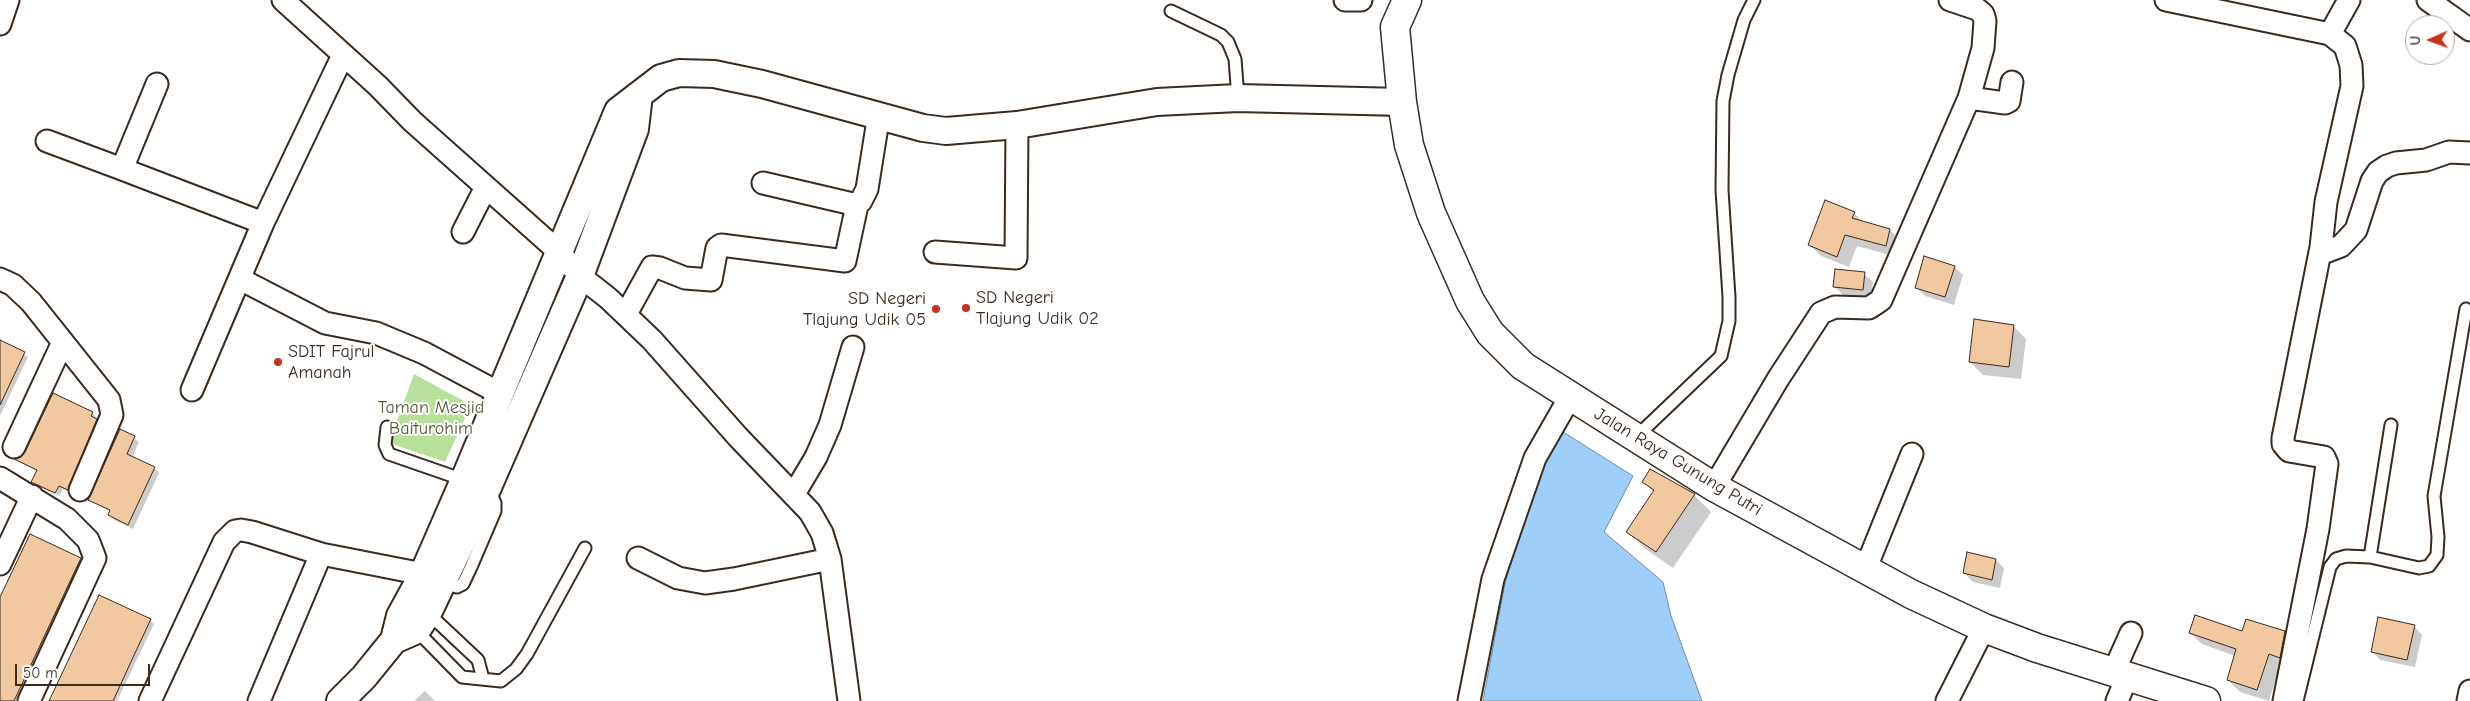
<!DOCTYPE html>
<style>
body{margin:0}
#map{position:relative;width:2470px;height:701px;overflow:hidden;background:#fff;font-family:"Comic Neue",sans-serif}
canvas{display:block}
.north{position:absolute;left:2405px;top:15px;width:50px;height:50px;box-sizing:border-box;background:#fff;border:1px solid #b1aaa5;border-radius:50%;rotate:268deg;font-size:14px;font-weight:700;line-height:20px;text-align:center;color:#3b2a1e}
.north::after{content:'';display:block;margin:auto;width:18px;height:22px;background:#c8321e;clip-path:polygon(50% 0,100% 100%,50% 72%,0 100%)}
.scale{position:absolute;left:15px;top:664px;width:135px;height:22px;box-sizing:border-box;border:2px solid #3b2a1e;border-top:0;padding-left:6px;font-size:15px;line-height:18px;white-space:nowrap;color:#3b2a1e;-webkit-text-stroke:4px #fff;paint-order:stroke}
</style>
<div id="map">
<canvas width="2470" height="701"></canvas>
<div class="north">U</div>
<div class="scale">50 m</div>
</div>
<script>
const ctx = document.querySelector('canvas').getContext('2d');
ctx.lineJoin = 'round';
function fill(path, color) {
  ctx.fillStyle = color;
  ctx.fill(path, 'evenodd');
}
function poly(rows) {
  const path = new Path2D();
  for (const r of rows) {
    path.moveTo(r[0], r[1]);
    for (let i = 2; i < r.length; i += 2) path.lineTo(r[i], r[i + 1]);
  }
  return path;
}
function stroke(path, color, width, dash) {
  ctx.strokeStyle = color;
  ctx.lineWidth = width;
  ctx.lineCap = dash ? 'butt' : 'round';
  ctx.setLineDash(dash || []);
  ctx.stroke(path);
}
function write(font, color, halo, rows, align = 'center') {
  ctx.font = font + ' "Comic Neue",sans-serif';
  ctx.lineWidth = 4;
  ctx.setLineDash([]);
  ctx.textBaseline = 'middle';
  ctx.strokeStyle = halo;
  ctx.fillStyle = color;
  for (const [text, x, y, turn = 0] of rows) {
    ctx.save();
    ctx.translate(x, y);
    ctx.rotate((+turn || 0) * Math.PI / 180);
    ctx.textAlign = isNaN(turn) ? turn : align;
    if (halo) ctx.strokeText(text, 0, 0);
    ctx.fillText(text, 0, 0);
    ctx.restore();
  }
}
const green = poly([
 [414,374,471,405,445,462,389,443]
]);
const water = poly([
 [1560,430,1633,476,1604,532,1663,582,1671,616,1702,701,1483,701,1505,583,1547,447,1560,430]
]);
const shadow = poly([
 [1854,213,1864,223,1890,230,1902,241,1897,257,1857,246,1849,267,1821,256,1809,244],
 [1954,267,1963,275,1954,305,1925,296,1916,287],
 [1864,274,1873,282,1871,298,1843,295,1834,286],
 [2013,326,2026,339,2021,379,1983,375,1970,362],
 [0,342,28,357,0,416],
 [93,413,100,424,72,493,63,489,59,496,37,486,33,482,38,472,16,460],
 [134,438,139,442,132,458,154,468,159,473,133,529,114,520,109,515,110,512,89,499],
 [1644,482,1694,495,1711,512,1673,568,1644,548,1628,531,1654,492],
 [81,558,85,562,19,701,0,701,0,599],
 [1996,560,2004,568,2000,588,1973,582,1964,573],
 [150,620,154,624,117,701,49,701],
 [2414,626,2422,635,2415,667,2380,660,2372,651],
 [2284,632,2296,644,2280,665,2269,701,2240,692,2228,680,2235,656,2202,644,2190,633],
 [425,691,435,701,414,701]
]);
const building = poly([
 [1825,200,1855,212,1852,218,1890,229,1886,246,1845,235,1837,257,1808,245,1825,200],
 [1924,256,1955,266,1945,297,1915,288,1924,256],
 [1835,269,1865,272,1863,290,1833,287,1835,269],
 [1974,319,2014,325,2009,367,1969,362,1974,319],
 [0,340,25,352,0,405,0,340],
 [53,393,93,412,91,416,97,419,68,490,59,486,55,493,31,482,37,470,14,459,21,457,25,452,53,393],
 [120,429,135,436,127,454,155,467,128,525,108,515,110,510,88,500,120,429],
 [1650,469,1695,494,1656,552,1626,532,1654,490,1642,482,1650,469],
 [30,534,81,558,14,701,0,701,0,597,30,534],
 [1967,552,1996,559,1992,580,1963,573,1967,552],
 [99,595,151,619,135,653,113,701,49,701,99,595],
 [2195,615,2242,631,2246,619,2285,631,2280,658,2269,654,2257,690,2227,680,2236,649,2189,633,2195,615],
 [2378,617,2415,625,2407,660,2371,652,2378,617]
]);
const service = poly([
 [1171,11,1221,35,1228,42,1235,59,1238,98],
 [387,427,385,445,389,454,464,480],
 [1636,437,1721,356,1729,321,1729,297,1722,190,1723,101,1728,75,1744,20,1754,0],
 [2370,557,2391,425],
 [444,582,457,587,463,584,471,567,495,511,495,503,489,489],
 [428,613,478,660,483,679],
 [414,628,462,677,501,681,516,669,527,654,585,548],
 [2297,701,2330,567,2336,559,2346,556,2370,557,2419,568,2429,566,2437,555,2438,537,2434,496,2466,309]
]);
const minor = poly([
 [283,0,378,86,412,121,558,251,580,276,608,298,652,340,738,437,810,512,822,533,830,559,849,701],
 [1345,0,1361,0],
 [2166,0,2330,34,2345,46,2351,65,2352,86,2326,202,2321,247,2283,438,2283,444,2289,451,2324,457,2327,464,2318,529,2284,701],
 [2428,0,2470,30],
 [0,24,8,0],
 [2330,34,2349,0],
 [1969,98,2005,103,2009,101,2012,82],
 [47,141,122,169,157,84],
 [122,169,263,223],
 [763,183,857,205],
 [463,232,486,187],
 [935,252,1016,258,1017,125],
 [2320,254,2341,246,2356,230,2372,181,2378,172,2387,166,2396,163,2426,160,2449,152,2470,153],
 [0,279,13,285,31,302,109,400,112,415,80,490],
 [240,279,325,323,376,333,424,353,501,394],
 [626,314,652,267,660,268,685,278,711,280,717,248,721,245,845,261,857,205,861,201,867,189,879,114],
 [192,390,263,223,343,55],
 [14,447,63,342],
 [0,478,67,519,88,540,95,558,29,701],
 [1714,487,1778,379,1821,313,1835,307,1869,308,1881,300,1969,98,1983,48,1985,21,1983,14,1977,9,1950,0],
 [794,494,816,457,830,425,853,347],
 [638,558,678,578,705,583,734,579,830,559],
 [0,564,32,496],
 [1865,570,1912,454],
 [2114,671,2131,633],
 [150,701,224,542,235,531,241,530,252,532,321,554,423,574,437,580],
 [259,701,321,554],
 [1469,701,1493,579,1535,458,1570,397],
 [1947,701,1984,628],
 [2117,701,2127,677],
 [2468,701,2470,691]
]);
const tertiary = poly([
 [394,640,417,630,428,613,488,487,580,276,635,129,639,95],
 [340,701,364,677,394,640,400,616,423,574,464,480,618,111,661,78,679,73,714,74,762,84,923,128,946,131,1017,125,1157,102,1197,100,1238,98,1402,102]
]);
const primary = poly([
 [1407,0,1395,27,1402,102,1409,145,1431,213,1470,301,1490,333,1523,366,1714,487,1911,594,1984,628,2037,648,2206,701]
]);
const markers = [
 [966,308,5,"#c8321e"],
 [936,309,5,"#c8321e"],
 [278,362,5,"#c8321e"]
];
const poiNames = [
 ["SD Negeri",976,298],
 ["Tlajung Udik 02",976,319],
 ["SD Negeri",926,299,"right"],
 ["Tlajung Udik 05",926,320,"right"],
 ["SDIT Fajrul",288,352],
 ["Amanah",288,373]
];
const parkNames = [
 ["Taman Mesjid",431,408],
 ["Baiturohim",431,429]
];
const streetNames = [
 ["Jalan Raya Gunung Putri",1678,462,31]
];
fill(green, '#b9e09b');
fill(water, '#9dcffa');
stroke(water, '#768da2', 1);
fill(shadow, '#0003');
fill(building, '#f1c8a0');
stroke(building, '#3b2a1e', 1);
stroke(service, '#3b2a1e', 15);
stroke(minor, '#3b2a1e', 25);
stroke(tertiary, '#3b2a1e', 30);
stroke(primary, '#3b2a1e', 31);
stroke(service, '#fff', 11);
stroke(minor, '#fff', 21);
stroke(tertiary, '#fff', 26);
stroke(primary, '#fff', 28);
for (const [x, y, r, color] of markers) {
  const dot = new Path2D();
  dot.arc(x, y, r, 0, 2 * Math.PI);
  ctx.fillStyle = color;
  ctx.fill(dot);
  stroke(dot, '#fff', 2);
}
write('18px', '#3b2a1e', '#fff', poiNames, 'left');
write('18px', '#5a583d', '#fff', parkNames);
write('18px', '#3b2a1e', '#fff', streetNames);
</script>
